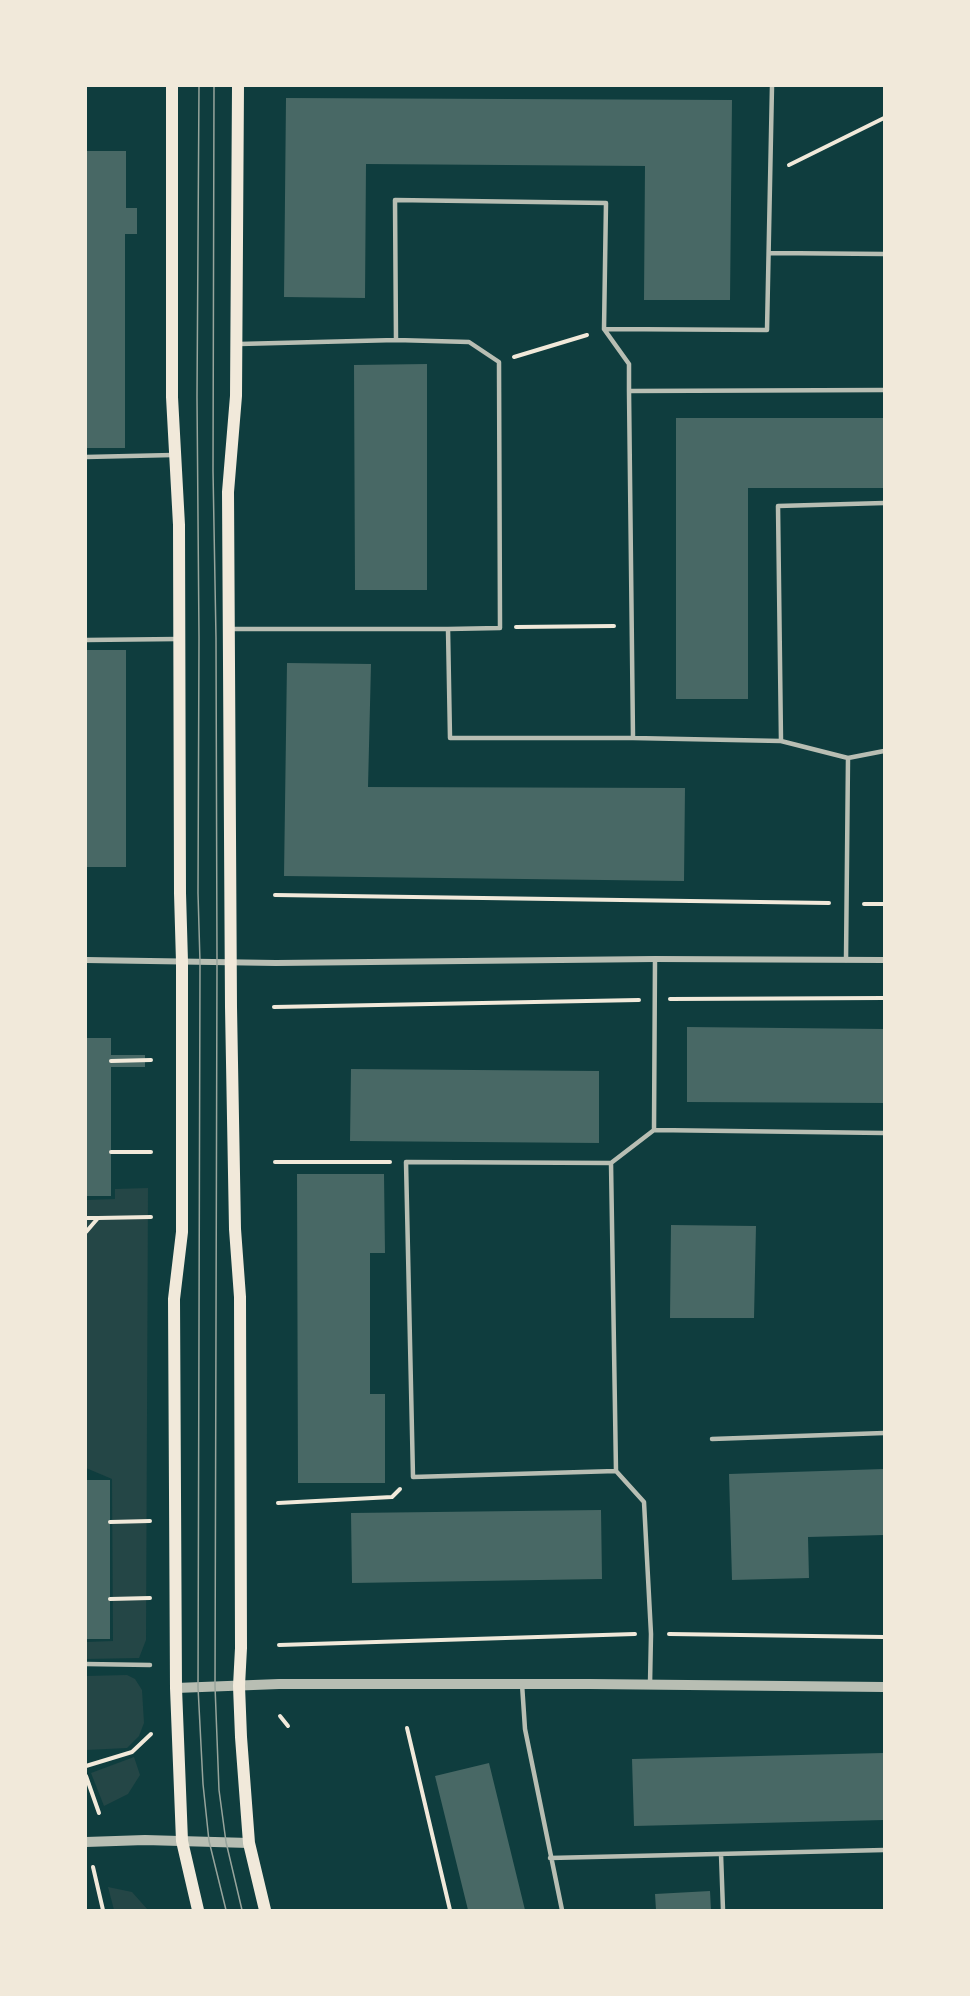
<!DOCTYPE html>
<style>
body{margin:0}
#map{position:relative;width:970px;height:1996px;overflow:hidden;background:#0f3d3e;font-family:"Work Sans",sans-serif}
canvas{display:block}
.frame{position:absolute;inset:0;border:87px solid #f1e9da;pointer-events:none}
</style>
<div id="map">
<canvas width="970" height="1996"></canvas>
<div class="frame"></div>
</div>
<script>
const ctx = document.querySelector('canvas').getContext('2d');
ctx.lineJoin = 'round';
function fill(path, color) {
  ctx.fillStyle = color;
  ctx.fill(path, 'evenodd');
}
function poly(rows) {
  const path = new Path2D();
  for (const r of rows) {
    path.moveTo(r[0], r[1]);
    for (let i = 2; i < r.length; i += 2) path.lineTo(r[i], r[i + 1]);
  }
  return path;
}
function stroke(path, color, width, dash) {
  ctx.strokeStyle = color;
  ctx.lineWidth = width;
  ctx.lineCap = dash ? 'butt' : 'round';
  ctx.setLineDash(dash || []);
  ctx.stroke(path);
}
const green = poly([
 [148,1188,146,1640,139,1658,86,1659,86,1642,113,1641,112,1479,86,1468,86,1200,115,1199,115,1189],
 [127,1675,135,1679,142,1690,144,1723,139,1736,127,1748,86,1750,86,1676],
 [134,1757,140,1775,128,1794,104,1806,91,1773],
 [108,1887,132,1892,148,1910,114,1910]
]);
const building = poly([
 [286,98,732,100,730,300,644,300,645,166,366,164,365,298,284,297],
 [86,151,126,151,126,208,137,208,137,234,125,234,125,448,86,448],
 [427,364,427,590,355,590,354,365],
 [676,418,884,418,884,488,748,488,748,699,676,699],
 [86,650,126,650,126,867,86,867],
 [287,663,371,664,368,787,685,788,684,881,284,876],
 [687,1027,884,1029,884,1103,687,1102],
 [86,1038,111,1038,111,1055,145,1055,145,1067,111,1067,111,1196,86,1196],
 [351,1069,599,1071,599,1143,350,1141],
 [297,1174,384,1174,385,1253,370,1253,370,1394,385,1394,385,1483,298,1483],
 [671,1225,756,1226,754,1318,670,1318],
 [884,1469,884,1535,808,1537,809,1578,732,1580,729,1474],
 [86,1480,110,1480,110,1639,86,1639],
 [601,1510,602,1579,352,1583,351,1513],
 [884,1753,884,1820,634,1826,632,1759],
 [489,1763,525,1910,468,1910,435,1776],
 [710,1891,711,1910,656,1910,655,1894]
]);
const path = poly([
 [789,165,884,118],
 [514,357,587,335],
 [516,627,614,626],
 [275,895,829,903],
 [864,904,884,904],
 [670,999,884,998],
 [274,1007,639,1000],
 [111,1061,151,1060],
 [111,1152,151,1152],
 [275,1162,390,1162],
 [86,1218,98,1218,86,1232],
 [98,1218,151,1217],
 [278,1503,392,1497,400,1489],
 [110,1522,150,1521],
 [110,1599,150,1598],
 [669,1634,884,1637],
 [279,1645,635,1634],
 [280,1716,288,1726],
 [407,1728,450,1910],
 [86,1766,132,1752,151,1734],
 [86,1776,99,1813],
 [93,1867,103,1910]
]);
const service = poly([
 [770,253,884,254],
 [604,329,767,330,772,86],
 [396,340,395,200,606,203,604,329,629,364,629,391],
 [239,344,396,340,469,342,499,362,500,628,448,629],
 [86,457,173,455],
 [230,629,448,629,450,738,633,738,629,391,884,390],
 [86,640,178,639],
 [633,738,781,741,848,758],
 [781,741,778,506,884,503],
 [655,959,654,1130,884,1133],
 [846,960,848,758,884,751],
 [611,1163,616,1471,644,1502,651,1634,650,1684],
 [712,1439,884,1433],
 [616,1471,413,1477,406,1162,611,1163,654,1130],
 [86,1664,150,1665],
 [522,1684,525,1729,562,1910],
 [721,1854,723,1910],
 [550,1858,884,1850]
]);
const minor = poly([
 [86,960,276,963,655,959,884,960]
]);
const tertiary = poly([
 [176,1688,279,1684,590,1684,884,1687],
 [86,1842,145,1840,249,1843]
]);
const secondary = poly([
 [172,86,172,397,179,525,180,893,182,962,182,1232,174,1299,176,1688,182,1841,198,1910],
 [238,86,236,396,228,492,231,1007,235,1229,240,1297,241,1648,239,1686,241,1737,249,1843,265,1910]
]);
const tram = poly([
 [199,86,197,397,199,638,198,893,200,962,198,1687,203,1784,209,1841,226,1910],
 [214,86,213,471,216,638,217,962,215,1686,219,1790,226,1842,242,1910]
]);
fill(green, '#244646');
fill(building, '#486865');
stroke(path, '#f1e9da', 4);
stroke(service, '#b8beb3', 4.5);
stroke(minor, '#b8beb3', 6);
stroke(tertiary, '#b8beb3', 10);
stroke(secondary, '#f1e9da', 12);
stroke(tram, '#97a49c', 1.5);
</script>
